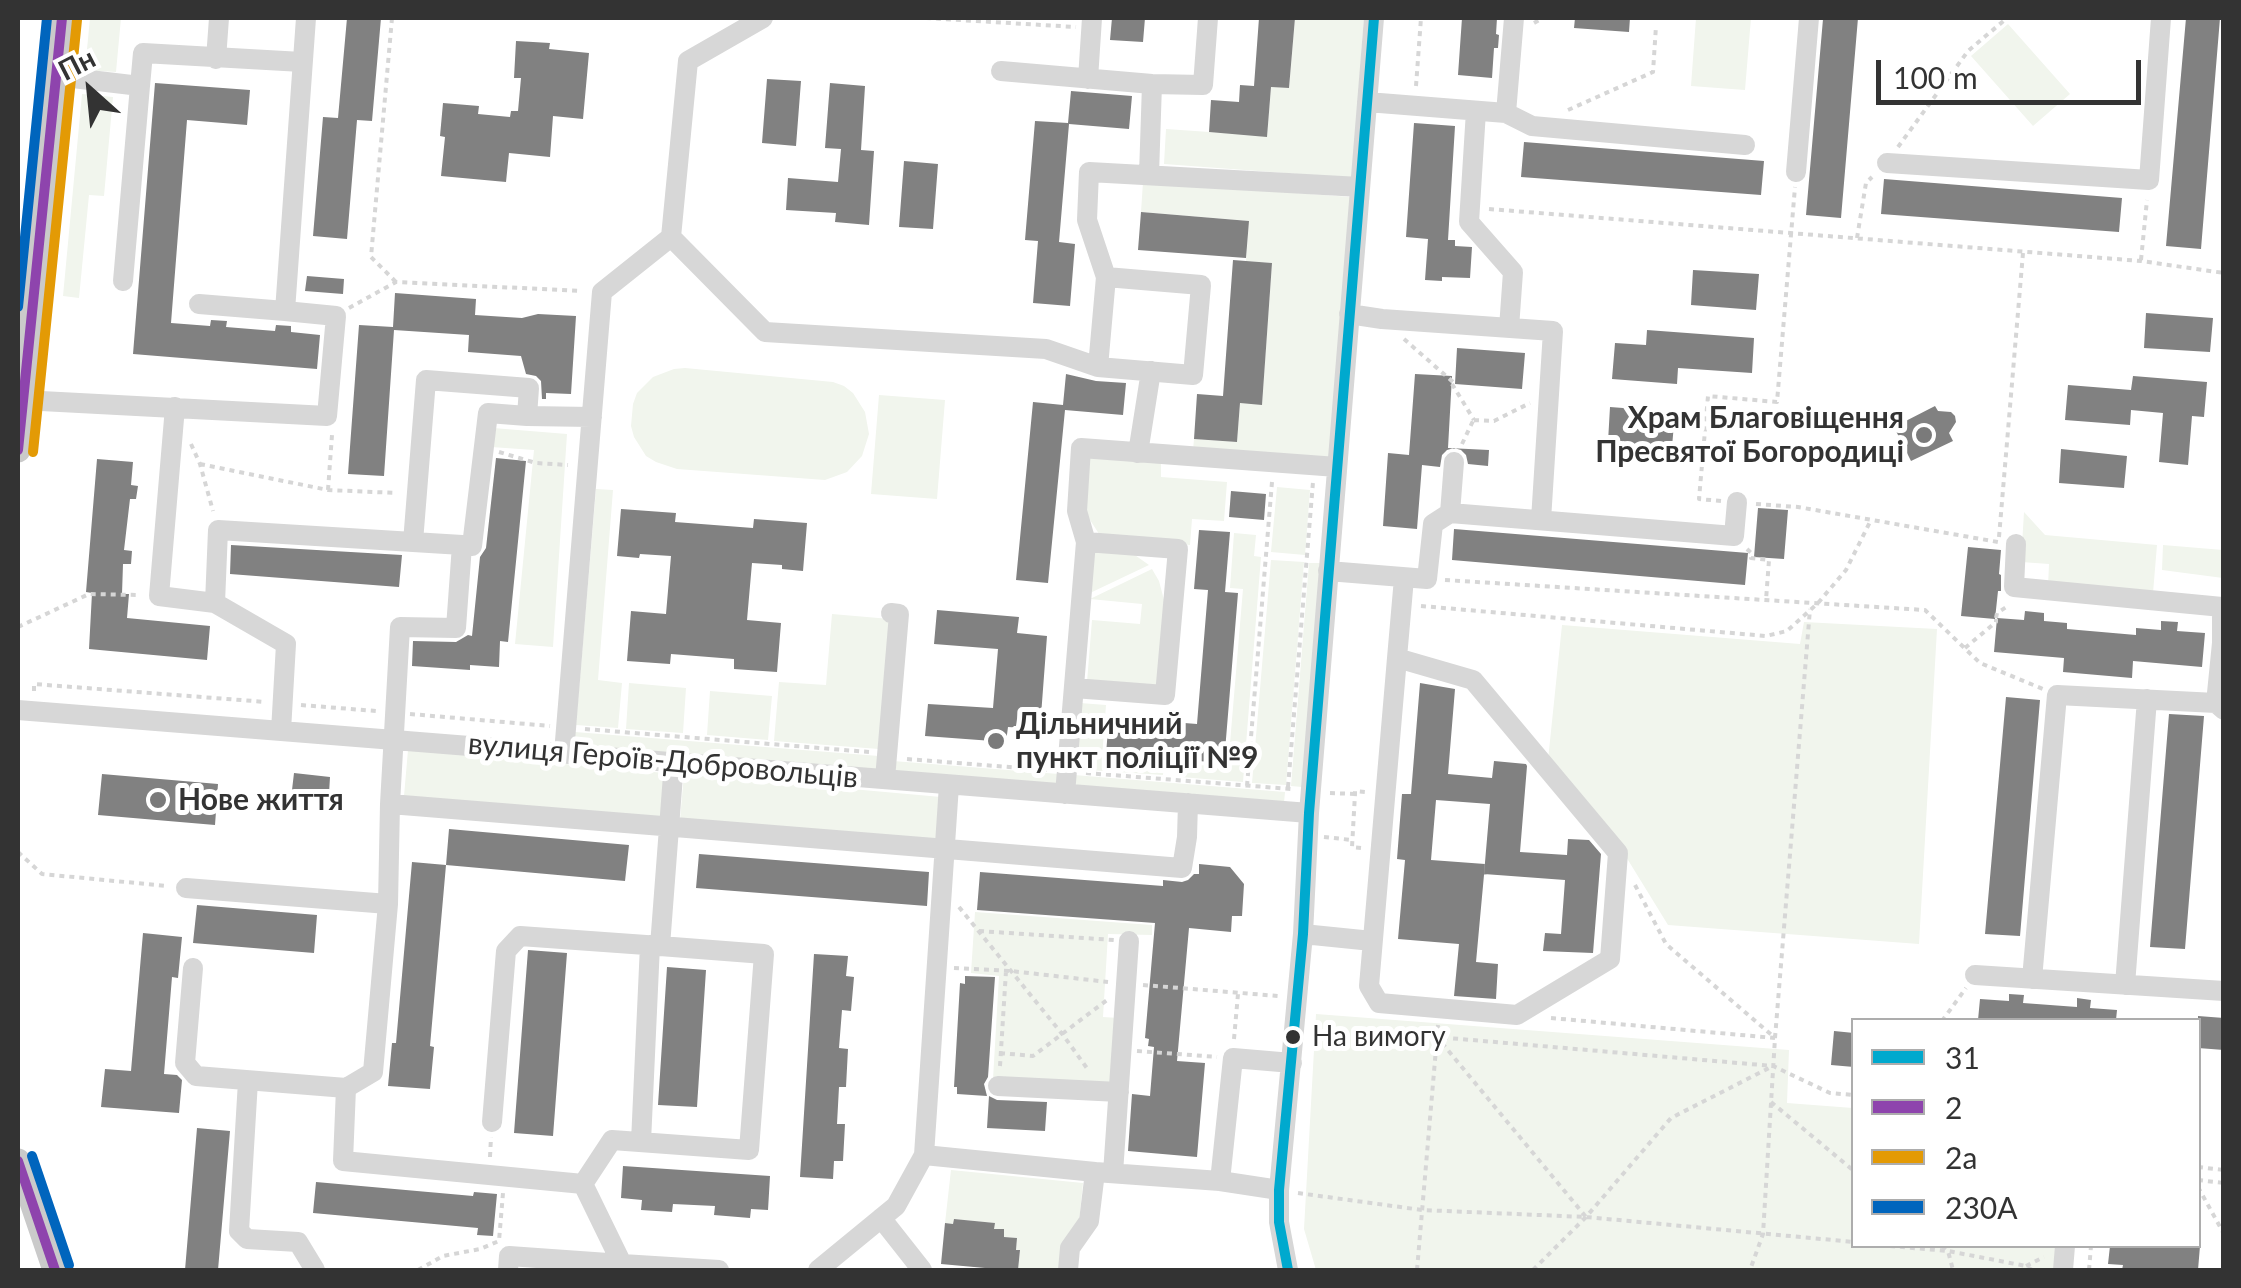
<!DOCTYPE html>
<meta charset="utf-8">
<style>
body{margin:0}
#map{position:relative;width:2241px;height:1288px;overflow:hidden;background:#fff;font-family:Lato,sans-serif}
canvas{display:block}
.frame{position:absolute;inset:0;border:20px solid #333;pointer-events:none}
.legend{position:absolute;left:1851px;top:1018px;width:350px;height:230px;box-sizing:border-box;background:#fff;border:2px solid #adadad;margin:0;padding:12px 18px;list-style:none;font-size:30px;color:#333}
.legend li{display:flex;align-items:center;gap:20px;height:50px}
.legend b{width:50px;border:2px solid #adadad}
.north{position:absolute;left:40px;top:40px;width:100px;height:100px;-webkit-text-stroke:8px #fff;paint-order:stroke;rotate:333deg;font-size:28px;font-weight:700;line-height:40px;text-align:center;color:#333}
.north::after{content:'';display:block;margin:auto;width:35px;height:45px;background:#333;clip-path:polygon(50% 0,100% 100%,50% 72%,0 100%)}
.scale{position:absolute;left:1876px;top:60px;width:265px;height:45px;box-sizing:border-box;border:5px solid #333;border-top:0;padding-left:12px;font-size:30px;line-height:35px;white-space:nowrap;color:#333;-webkit-text-stroke:8px #fff;paint-order:stroke}
</style>
<div id="map">
<canvas width="2241" height="1288"></canvas>
<div class="frame"></div>
<ul class="legend">
<li><b style="height:12px;background:#00a9ce"></b>31</li>
<li><b style="height:12px;background:#8e44ad"></b>2</li>
<li><b style="height:12px;background:#e39a05"></b>2а</li>
<li><b style="height:12px;background:#0065bd"></b>230А</li>
</ul>
<div class="north">Пн</div>
<div class="scale">100 m</div>
</div>
<script>
const ctx = document.querySelector('canvas').getContext('2d');
ctx.lineJoin = 'round';
function fill(path, color) {
  ctx.fillStyle = color;
  ctx.fill(path, 'evenodd');
}
function poly(rows) {
  const path = new Path2D();
  for (const r of rows) {
    path.moveTo(r[0], r[1]);
    for (let i = 2; i < r.length; i += 2) path.lineTo(r[i], r[i + 1]);
  }
  return path;
}
function stroke(path, color, width, dash) {
  ctx.strokeStyle = color;
  ctx.lineWidth = width;
  ctx.lineCap = dash ? 'butt' : 'round';
  ctx.setLineDash(dash || []);
  ctx.stroke(path);
}
function write(font, color, halo, rows, align = 'center') {
  ctx.font = font + ' Lato,sans-serif';
  ctx.lineWidth = 10;
  ctx.setLineDash([]);
  ctx.textBaseline = 'middle';
  ctx.strokeStyle = halo;
  ctx.fillStyle = color;
  for (const [text, x, y, turn = 0] of rows) {
    ctx.save();
    ctx.translate(x, y);
    ctx.rotate((+turn || 0) * Math.PI / 180);
    ctx.textAlign = isNaN(turn) ? turn : align;
    if (halo) ctx.strokeText(text, 0, 0);
    ctx.fillText(text, 0, 0);
    ctx.restore();
  }
}
const green = poly([
 [90,18,121,18,116,72,85,70],
 [1295,18,1364,18,1352,178,1164,164,1166,129,1267,136,1271,87,1289,88],
 [1696,18,1751,18,1745,90,1691,86],
 [2008,24,2070,94,2033,126,1971,56],
 [82,94,113,97,104,196,89,195,79,298,63,296],
 [1143,182,1351,197,1330,461,1193,450,1194,439,1237,442,1240,403,1262,404,1272,263,1246,261,1249,221,1141,212],
 [685,368,833,382,844,386,853,393,865,412,869,434,862,456,847,472,825,480,677,469,656,462,646,456,634,437,631,426,633,404,637,393,653,377,674,369],
 [879,395,945,400,937,499,871,494],
 [493,428,567,434,553,647,515,644,534,450,491,447],
 [1087,457,1161,462,1161,477,1227,482,1224,521,1192,519,1190,545,1101,537,1083,509],
 [1277,487,1310,490,1305,555,1271,552],
 [596,489,613,490,598,680,622,683,618,728,576,725],
 [2024,512,2045,535,2157,545,2153,593,2048,586,2049,564,2021,562],
 [1234,533,1256,535,1254,556,1261,557,1243,782,1180,777,1182,764,1228,767,1243,589,1230,588],
 [2163,545,2223,550,2223,578,2162,570],
 [1094,550,1132,553,1149,565,1090,593],
 [1271,560,1304,562,1286,785,1252,783],
 [1309,563,1320,563,1302,787,1291,786],
 [1152,569,1159,581,1164,600,1157,688,1087,682,1092,620,1140,624,1142,604,1090,599],
 [832,614,890,619,879,749,774,741,779,682,826,685],
 [1804,622,1937,629,1919,944,1668,925,1620,847,1548,760,1562,625,1800,644],
 [629,683,686,688,683,733,626,729],
 [710,691,772,696,768,740,707,735],
 [1080,703,1106,705,1102,758,1164,763,1163,775,1074,769],
 [575,732,879,756,878,771,574,746],
 [408,750,665,773,661,818,404,796],
 [893,761,1059,774,1058,785,892,772],
 [684,774,941,797,937,842,680,820],
 [1074,775,1285,792,1284,803,1073,786],
 [975,912,1152,925,1152,935,1108,934,1103,1017,1119,1018,1114,1086,993,1079,999,976,971,973],
 [1316,1014,1789,1050,1787,1103,1853,1108,1854,1246,2058,1246,2056,1270,1316,1270,1304,1229],
 [951,1170,1083,1183,1079,1222,1061,1270,1018,1270,1020,1251,1016,1250,1017,1238,1004,1237,1004,1230,994,1229,994,1223,954,1219,953,1224,945,1223]
]);
const building = poly([
 [347,18,381,18,372,121,357,120,347,239,313,236,323,117,338,118],
 [1112,18,1145,18,1143,42,1110,40],
 [1259,18,1295,18,1289,88,1271,87,1267,137,1209,132,1211,100,1239,102,1240,85,1254,86],
 [1462,18,1497,18,1496,34,1499,35,1498,48,1494,48,1492,78,1458,75],
 [1575,18,1630,18,1629,32,1574,28],
 [1828,18,1858,18,1841,218,1806,215,1823,19],
 [2186,18,2220,18,2201,249,2166,246],
 [516,41,550,43,549,49,589,53,583,119,553,116,550,157,509,153,506,182,441,176,445,137,440,136,443,103,479,106,478,114,510,117,511,111,518,111,521,78,514,78],
 [767,79,801,81,796,146,762,143],
 [155,83,250,90,247,125,187,120,171,323,210,326,211,320,227,321,226,327,275,331,276,325,291,326,291,332,320,335,317,369,133,354],
 [830,83,865,86,861,150,874,151,869,225,835,222,836,213,786,210,788,178,838,182,841,149,825,148],
 [1071,91,1132,96,1129,129,1069,124,1059,242,1075,244,1070,306,1033,303,1038,241,1025,240,1035,121,1068,123],
 [1414,123,1455,126,1448,240,1455,240,1455,246,1472,247,1470,278,1442,277,1442,281,1425,280,1428,239,1406,237],
 [1524,142,1764,161,1761,195,1521,177],
 [904,161,938,164,933,229,899,227],
 [1884,179,2122,198,2119,232,1881,214],
 [1141,212,1249,221,1246,258,1138,250],
 [1233,260,1272,263,1262,405,1240,403,1237,442,1194,439,1197,394,1223,396],
 [1693,270,1759,274,1756,310,1691,305],
 [307,276,344,279,343,294,305,291],
 [395,293,476,299,475,315,522,318,538,314,576,316,571,394,546,393,546,399,542,399,541,381,536,376,526,374,521,356,468,352,469,335,394,330,384,476,348,474,359,325,393,327],
 [2146,313,2213,318,2210,352,2144,348],
 [1647,330,1754,338,1752,373,1678,368,1677,384,1612,379,1615,343,1646,345],
 [1457,348,1525,353,1522,389,1455,384],
 [1066,374,1096,381,1126,383,1123,415,1065,410,1048,583,1016,580,1033,402,1063,405],
 [1415,374,1452,376,1448,448,1489,450,1488,466,1468,464,1466,455,1461,450,1454,448,1447,450,1442,455,1440,467,1422,465,1417,529,1383,526,1388,453,1409,455],
 [2133,376,2207,382,2204,417,2192,416,2188,465,2159,462,2163,413,2131,410,2130,425,2065,420,2068,385,2131,390],
 [1935,406,1938,411,1951,412,1955,416,1956,422,1949,433,1953,441,1911,461,1894,427],
 [1610,407,1675,412,1672,447,1608,442],
 [2061,449,2127,456,2124,488,2059,483],
 [496,458,526,461,508,642,500,641,499,667,470,665,470,670,412,666,413,641,456,642,468,635,472,636,480,557,486,548],
 [97,459,133,462,131,485,138,486,136,499,130,499,124,550,132,551,131,564,123,564,122,594,129,594,127,618,210,626,207,660,89,649,92,593,86,592],
 [1231,491,1266,494,1264,520,1229,517],
 [1758,508,1788,510,1784,559,1754,557],
 [621,509,676,513,675,522,753,528,754,519,807,523,803,571,782,569,782,565,752,563,747,620,781,623,777,672,734,669,734,659,671,654,670,664,627,661,631,611,666,614,671,556,640,554,639,558,617,556],
 [1454,529,1748,553,1745,585,1452,560],
 [1199,530,1230,532,1225,592,1238,593,1224,763,1106,754,1109,717,1197,724,1208,590,1194,589],
 [231,545,402,555,399,587,230,574],
 [1968,547,2001,550,1999,574,2001,575,2001,591,1998,591,1995,619,1961,616],
 [937,610,1019,617,1017,633,1047,636,1040,729,1008,727,1006,742,925,736,928,704,993,708,998,649,934,644],
 [2025,611,2044,613,2044,621,2067,623,2067,629,2136,635,2136,628,2161,630,2161,621,2178,622,2177,631,2205,633,2202,667,2133,661,2132,678,2063,672,2064,658,1994,652,1997,618,2024,620],
 [1420,683,1455,689,1448,774,1492,778,1494,761,1526,764,1527,766,1520,852,1567,855,1568,839,1589,840,1601,854,1593,953,1543,951,1545,933,1561,934,1565,880,1484,874,1490,804,1436,800,1431,860,1485,864,1476,962,1498,964,1496,999,1454,996,1459,944,1398,939,1405,860,1397,859,1402,794,1411,794],
 [2006,697,2040,700,2020,936,1985,934],
 [2169,714,2204,716,2185,949,2150,947],
 [294,773,330,777,329,794,292,790],
 [102,774,218,784,215,825,98,815],
 [449,829,629,845,625,881,446,865],
 [699,854,929,872,927,906,696,888],
 [412,862,446,865,430,1046,434,1047,430,1089,388,1086,392,1043,396,1043],
 [1199,864,1230,867,1244,884,1242,916,1232,916,1231,932,1189,928,1177,1061,1205,1063,1197,1157,1128,1151,1132,1094,1150,1096,1154,1047,1148,1046,1149,1039,1145,1038,1155,923,977,910,980,872,1163,886,1163,880,1182,882,1188,880,1194,874,1199,874],
 [197,905,317,915,314,953,193,943],
 [143,933,182,937,178,978,172,977,164,1074,177,1075,182,1080,179,1113,101,1107,105,1069,131,1071],
 [528,950,567,953,553,1136,514,1133],
 [814,954,848,956,846,976,854,977,851,1011,842,1010,839,1048,848,1049,846,1087,839,1087,837,1124,845,1124,843,1161,834,1161,833,1179,800,1177],
 [667,967,706,970,697,1107,658,1105],
 [965,976,995,977,988,1077,984,1084,987,1096,957,1094,957,1087,954,1087,960,983,965,984],
 [2009,994,2024,995,2023,1003,2077,1007,2077,998,2091,1000,2090,1008,2117,1010,2116,1020,1978,1020,1980,999,2009,1001],
 [2198,1016,2224,1018,2224,1050,2198,1048],
 [1834,1031,1854,1033,1854,1067,1831,1065],
 [989,1096,997,1100,1047,1102,1045,1131,987,1128],
 [197,1128,230,1131,218,1270,185,1270],
 [623,1166,770,1176,768,1210,751,1209,750,1218,714,1215,715,1206,673,1204,672,1212,641,1210,642,1200,621,1198],
 [316,1182,473,1196,474,1192,497,1194,493,1236,477,1235,478,1228,313,1213],
 [954,1219,995,1223,994,1229,1004,1229,1004,1237,1017,1238,1016,1250,1020,1250,1018,1270,985,1270,985,1268,941,1264,945,1223,953,1224],
 [2110,1246,2155,1248,2155,1246,2200,1246,2198,1270,2122,1270,2123,1265,2108,1264]
]);
const path = poly([
 [392,18,371,257,396,282],
 [926,18,1076,27],
 [1534,23,1543,18],
 [1416,86,1421,18],
 [1568,110,1653,72,1656,26],
 [1898,147,1968,51,2007,18],
 [1489,209,2141,261,2224,273],
 [1857,238,1866,183,1872,177],
 [2141,260,2147,200],
 [349,308,396,282,582,291],
 [1404,339,1453,382],
 [1452,384,1474,420],
 [1474,420,1494,421,1530,403],
 [191,444,200,464,213,511],
 [1462,444,1473,421],
 [499,452,536,463,568,465],
 [200,464,328,490,397,493],
 [328,490,332,435],
 [1721,501,1699,499,1708,396,1777,402,1795,187],
 [1756,504,1798,507,1998,542],
 [1999,537,2023,253],
 [1747,549,1751,553,1751,558,1769,560,1766,600],
 [1445,580,1925,610,1980,663,2043,689],
 [1421,606,1766,636,1787,631,1818,603,1846,570,1871,520],
 [1996,618,1997,613,2008,606],
 [18,627,89,594,139,595],
 [1965,648,1996,622,1996,619],
 [34,691,34,684,266,702],
 [301,705,376,711],
 [410,714,550,726],
 [585,729,869,752],
 [907,759,1047,770],
 [1086,773,1291,789],
 [1247,786,1272,482],
 [1288,787,1313,482],
 [1330,793,1355,794],
 [1324,837,1352,840],
 [1361,848,1352,847,1355,794,1355,791,1366,792],
 [18,852,42,874,167,886],
 [1635,885,1666,944,1775,1038],
 [959,907,1063,1035,1089,1071],
 [979,931,1114,940],
 [954,968,1011,971,1108,982],
 [1143,985,1278,996],
 [1551,1018,1775,1038,1763,1234,1750,1270],
 [1942,1021,1966,988],
 [1438,1025,1437,1037,1586,1217],
 [1775,1038,1810,609],
 [1234,1039,1238,994],
 [1137,1051,1217,1057],
 [1000,1053,1033,1056,1107,1000],
 [1000,1066,1006,971],
 [1771,1102,1854,1171],
 [490,1157,491,1137],
 [2198,1167,2224,1170],
 [2198,1180,2224,1183],
 [2198,1187,2224,1234],
 [1298,1193,1422,1210,1586,1217,1854,1242],
 [1890,1246,1948,1251,2026,1266,2032,1270],
 [1942,1246,1948,1251,1953,1270],
 [2026,1266,2044,1257],
 [418,1270,443,1256,480,1249,499,1241,503,1193],
 [1417,1270,1437,1037,1773,1066,1830,1093,1854,1095],
 [1533,1270,1586,1217,1671,1118,1773,1066],
 [2089,1270,2091,1246]
]);
const minor = poly([
 [216,59,219,18],
 [1001,71,1152,84,1203,85,1208,18],
 [56,76,140,86,143,53,302,62],
 [1088,79,1092,18],
 [1367,102,1506,113,1532,126,1745,145],
 [1476,111,1469,222,1513,272,1509,328],
 [1506,113,1514,18],
 [1887,163,2149,180,2161,18],
 [1796,172,1809,18],
 [1149,175,1152,84],
 [671,237,688,61,763,18],
 [1106,277,1087,220,1089,172,1360,187],
 [123,281,140,86],
 [199,304,285,311,306,18],
 [1349,314,1382,319,1553,331,1541,520],
 [22,400,327,416,336,316,285,311],
 [175,407,159,596,215,603,286,644,281,731],
 [1138,453,1151,371],
 [1450,513,1454,462],
 [413,542,426,380,529,388,527,416,592,417],
 [2016,544,2014,587,2222,607,2222,643,2216,703],
 [462,545,472,546,488,413,527,416],
 [1328,571,1427,579,1433,524,1450,513,1734,536,1737,502],
 [215,603,218,530,462,545,456,628,400,627,390,804,1182,868,1187,837,1188,803],
 [1397,658,1473,680,1618,853,1610,959,1517,1015,1379,1003,1369,986,1397,658],
 [1397,658,1404,578],
 [1074,688,1165,695,1178,549,1086,542],
 [18,710,1309,813],
 [564,753,602,292,671,237,765,332,1046,349,1098,367,1193,375,1201,285,1106,277,1098,367],
 [885,779,899,614,891,613],
 [1065,794,1086,542,1077,511,1081,448,1337,467],
 [390,804,388,904,373,1072,346,1088,343,1161,583,1184,622,1264,719,1270],
 [186,888,388,904],
 [1303,934,1372,941],
 [193,968,185,1063,196,1076,346,1088],
 [1975,975,2224,991],
 [2032,979,2057,695,2216,703,2224,710],
 [2125,985,2147,699],
 [248,1081,239,1231,247,1239,298,1242,315,1270],
 [998,1086,1119,1092],
 [492,1122,506,951,520,936,660,946],
 [641,1142,650,945],
 [924,1155,949,785],
 [1113,1173,1129,941],
 [1220,1181,1233,1058,1292,1063],
 [583,1184,612,1140,749,1150,764,954,660,946,674,762],
 [881,1218,922,1270],
 [508,1270,509,1256,622,1264],
 [818,1270,896,1206,924,1155,1095,1172,1220,1181,1279,1190],
 [1068,1270,1070,1248,1089,1221,1095,1172],
 [1288,1270,1279,1222,1279,1190,1303,934,1309,813,1374,18],
 [2063,1270,2065,1246]
]);
const major = poly([
 [18,450,62,18],
 [18,1161,55,1270]
]);
const bus1 = poly([
 [1288,1270,1279,1222,1279,1190,1303,934,1309,813,1374,18]
]);
const bus2 = poly([
 [18,450,62,18],
 [18,1161,55,1270]
]);
const bus3 = poly([
 [33,452,77,20]
]);
const bus4 = poly([
 [18,307,47,18],
 [32,1156,69,1265]
]);
const markers = [
 [1924,435,10,"#7a7a7a"],
 [996,741,10,"#7a7a7a"],
 [158,800,10,"#7a7a7a"],
 [1293,1037,9,"#333"]
];
const busNames = [
 ["На вимогу",1312,1037]
];
const poiNames = [
 ["Храм Благовіщення",1904,418,"right"],
 ["Пресвятої Богородиці",1904,452,"right"],
 ["Дільничний",1016,724],
 ["пункт поліції №9",1016,758],
 ["Нове життя",178,800]
];
const streetNames = [
 ["вулиця Героїв-Добровольців",663,761,5]
];
fill(green, '#f1f5ed');
fill(building, '#818181');
stroke(path, '#d6d6d6', 4, [5, 5]);
stroke(minor, '#d7d7d7', 20);
stroke(major, '#cacaca', 25);
stroke(bus1, '#00a9ce', 10);
stroke(bus2, '#8e44ad', 10);
stroke(bus3, '#e39a05', 10);
stroke(bus4, '#0065bd', 10);
for (const [x, y, r, color] of markers) {
  const dot = new Path2D();
  dot.arc(x, y, r, 0, 2 * Math.PI);
  ctx.fillStyle = color;
  ctx.fill(dot);
  stroke(dot, '#fff', 4);
}
write('28px', '#333', '#fff', busNames, 'left');
write('bold 30px', '#333', '#fff', poiNames, 'left');
write('30px', '#333', '#fff', streetNames);
</script>
